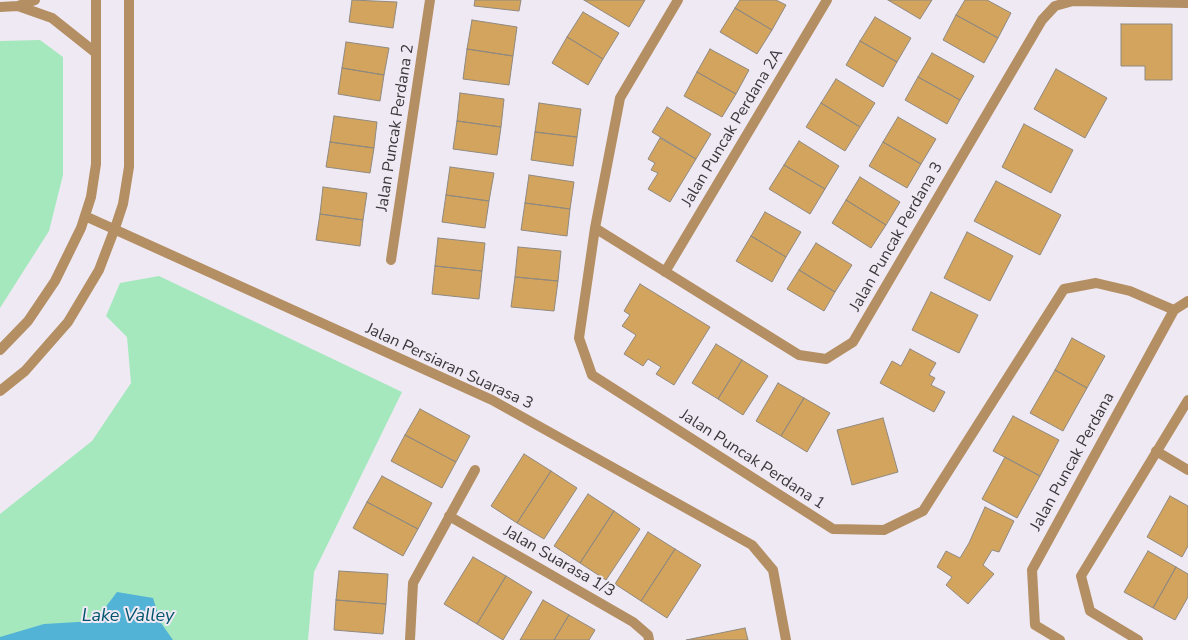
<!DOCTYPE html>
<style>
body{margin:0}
canvas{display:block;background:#efe9f3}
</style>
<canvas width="1188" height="640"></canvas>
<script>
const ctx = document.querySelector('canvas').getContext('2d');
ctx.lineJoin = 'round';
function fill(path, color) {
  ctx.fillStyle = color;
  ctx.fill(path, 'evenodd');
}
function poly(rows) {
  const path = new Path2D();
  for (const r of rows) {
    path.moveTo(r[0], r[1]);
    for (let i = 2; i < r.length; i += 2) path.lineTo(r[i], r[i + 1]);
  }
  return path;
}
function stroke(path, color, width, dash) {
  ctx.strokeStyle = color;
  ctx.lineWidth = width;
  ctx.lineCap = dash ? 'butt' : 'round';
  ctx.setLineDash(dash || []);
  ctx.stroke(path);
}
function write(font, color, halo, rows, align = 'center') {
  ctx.font = font + ' "Nunito Sans",sans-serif';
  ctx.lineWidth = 4;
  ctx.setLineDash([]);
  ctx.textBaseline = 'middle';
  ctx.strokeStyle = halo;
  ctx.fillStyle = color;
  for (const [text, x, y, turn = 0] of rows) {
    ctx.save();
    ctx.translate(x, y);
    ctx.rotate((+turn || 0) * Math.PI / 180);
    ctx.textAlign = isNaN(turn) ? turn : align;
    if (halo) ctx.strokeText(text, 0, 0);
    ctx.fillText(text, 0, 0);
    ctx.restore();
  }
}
const green = poly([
 [40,40,63,57,63,175,49,231,0,308,0,41],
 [159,276,402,392,314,572,308,640,0,640,0,514,92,441,131,383,127,337,106,316,120,283]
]);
const water = poly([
 [117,592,153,598,161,623,173,640,0,640,0,637,44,624,95,621]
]);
const building = poly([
 [352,0,397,2,393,28,349,22,352,0],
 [475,0,521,0,519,11,474,6,475,0],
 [584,0,645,0,629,27,584,0],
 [740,0,776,0,786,5,772,30,735,8,740,0],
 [888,0,932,0,920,19,888,0],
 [965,0,987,0,1011,13,998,38,956,15,965,0],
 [735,8,772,30,757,54,720,32,735,8],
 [583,12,619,33,603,59,567,37,583,12],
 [956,15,998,38,984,63,943,40,956,15],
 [875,17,911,38,897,62,860,41,875,17],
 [472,20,517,27,513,56,467,49,472,20],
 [1121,24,1172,24,1172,80,1145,80,1145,66,1121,66,1121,24],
 [567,37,603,59,588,85,552,63,567,37],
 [860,41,897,62,883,87,846,65,860,41],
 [346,42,389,48,384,75,342,68,346,42],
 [467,49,513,56,509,85,463,79,467,49],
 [710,49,749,70,736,94,697,72,710,49],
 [932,53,974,76,960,100,918,77,932,53],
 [342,68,384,75,380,101,338,94,342,68],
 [1056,69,1107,98,1085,138,1034,109,1056,69],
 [697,72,736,94,722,117,684,96,697,72],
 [918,77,960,100,947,124,905,100,918,77],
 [836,79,875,103,860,127,821,103,836,79],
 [460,93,504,99,501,127,457,121,460,93],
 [539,103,581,109,577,137,535,132,539,103],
 [821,103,860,127,845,151,806,127,821,103],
 [667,107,711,134,696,159,652,132,667,107],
 [334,116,377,122,374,148,330,142,334,116],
 [898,117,936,139,921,164,883,142,898,117],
 [457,121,501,127,497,155,453,149,457,121],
 [1024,124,1073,150,1051,193,1002,167,1024,124],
 [535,132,577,137,573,166,531,160,535,132],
 [660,138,696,159,670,202,648,189,658,173,651,170,655,163,648,159,660,138],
 [799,141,839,166,825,189,784,165,799,141],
 [330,142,374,148,370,173,326,167,330,142],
 [883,142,921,164,907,188,869,166,883,142],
 [784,165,825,189,810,214,769,189,784,165],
 [450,167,494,173,489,201,446,195,450,167],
 [529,175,574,182,570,209,525,203,529,175],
 [860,177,900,202,886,225,846,200,860,177],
 [996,181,1061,215,1040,255,974,221,996,181],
 [323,187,367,193,363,220,320,214,323,187],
 [446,195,489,201,485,228,442,222,446,195],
 [846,200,886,225,871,248,832,223,846,200],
 [525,203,570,209,567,236,521,230,525,203],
 [765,212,801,232,786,257,751,236,765,212],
 [320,214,363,220,360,246,316,240,320,214],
 [967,232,1013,256,990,301,944,278,967,232],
 [751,236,786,257,772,282,736,261,751,236],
 [438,238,485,243,482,271,435,266,438,238],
 [816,243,852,265,835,292,799,270,816,243],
 [518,247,561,251,558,281,515,277,518,247],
 [435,266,482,271,479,299,432,294,435,266],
 [799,270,835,292,824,311,787,289,799,270],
 [515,277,558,281,554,311,511,307,515,277],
 [640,284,710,327,674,385,656,374,661,367,648,359,643,366,624,354,636,335,622,326,630,315,624,311,640,284],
 [931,292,978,315,959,353,912,330,931,292],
 [1072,338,1105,356,1087,388,1055,370,1072,338],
 [716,344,742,360,718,399,692,383,716,344],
 [910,349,936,363,929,375,935,378,931,385,945,392,934,412,880,383,892,361,901,366,910,349],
 [742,360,768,376,743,415,718,399,742,360],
 [1055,370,1087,388,1063,431,1030,413,1055,370],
 [778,383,804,398,781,436,756,421,778,383],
 [804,398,830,413,807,452,781,436,804,398],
 [420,409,470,436,456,462,405,435,420,409],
 [1013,416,1059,440,1040,476,993,451,1013,416],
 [883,418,898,472,852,485,837,430,883,418],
 [405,435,456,462,442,488,391,461,405,435],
 [524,454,551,471,517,523,491,506,524,454],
 [1005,457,1040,476,1017,518,982,499,1005,457],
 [551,471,577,488,544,539,517,523,551,471],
 [382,476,432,503,418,529,367,502,382,476],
 [588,494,614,511,580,563,554,546,588,494],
 [1170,496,1188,506,1188,546,1182,557,1147,537,1170,496],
 [367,502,418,529,403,556,353,528,367,502],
 [985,507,1014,521,999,552,992,550,983,565,994,574,968,604,946,585,952,577,937,567,946,551,960,558,969,543,985,507],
 [614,511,640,529,606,580,580,563,614,511],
 [648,532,675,549,641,601,615,584,648,532],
 [675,549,701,565,667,618,641,601,675,549],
 [1148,551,1176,567,1153,608,1124,592,1148,551],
 [473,557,506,576,477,624,444,604,473,557],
 [1176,567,1188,574,1188,597,1175,620,1153,608,1176,567],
 [339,571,388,574,386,604,336,600,339,571],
 [506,576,532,592,503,640,477,624,506,576],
 [336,600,386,604,383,634,334,630,336,600],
 [543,600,569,615,554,640,520,640,543,600],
 [569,615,595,630,589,640,554,640,569,615],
 [745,628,748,640,686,640,745,628]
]);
const street = poly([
 [678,0,620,98,595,228,579,338,592,375,833,529,884,530,923,511,1064,289,1096,283,1130,291,1174,310],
 [18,6,35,0],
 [0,7,18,6,52,18,96,53],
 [85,216,492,400,752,545,773,570,786,640],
 [595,228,799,355,826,359,853,342,1042,20,1055,6,1073,1,1188,3],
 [391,260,430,0],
 [665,272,827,0],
 [0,350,28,321,55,281,81,228,91,197,96,164,96,0],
 [0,391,25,371,68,322,99,270,115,228,123,204,129,167,129,0],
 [1156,451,1188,470],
 [449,516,633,622,648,635,649,640],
 [410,640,413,583,475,470],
 [1060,640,1035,625,1032,570,1174,310,1188,301],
 [1138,640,1090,611,1081,576,1188,400]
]);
const streetNames = [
 ["Jalan Puncak Perdana 2",396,128,-81],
 ["Jalan Puncak Perdana 2A",733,128,-59],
 ["Jalan Puncak Perdana 3",897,237,-60],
 ["Jalan Persiaran Suarasa 3",449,367,25],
 ["Jalan Puncak Perdana 1",752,460,33],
 ["Jalan Puncak Perdana",1073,462,-61],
 ["Jalan Suarasa 1/3",559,562,30]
];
const waterNames = [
 ["Lake Valley",128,617]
];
fill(green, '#a5e8be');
fill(water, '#53b3d7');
fill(building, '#d3a45d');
stroke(building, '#908980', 1);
stroke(street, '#b48f63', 10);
write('16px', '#3b383c', '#efe9f3', streetNames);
write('italic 18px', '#00546d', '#efe9f3', waterNames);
</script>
